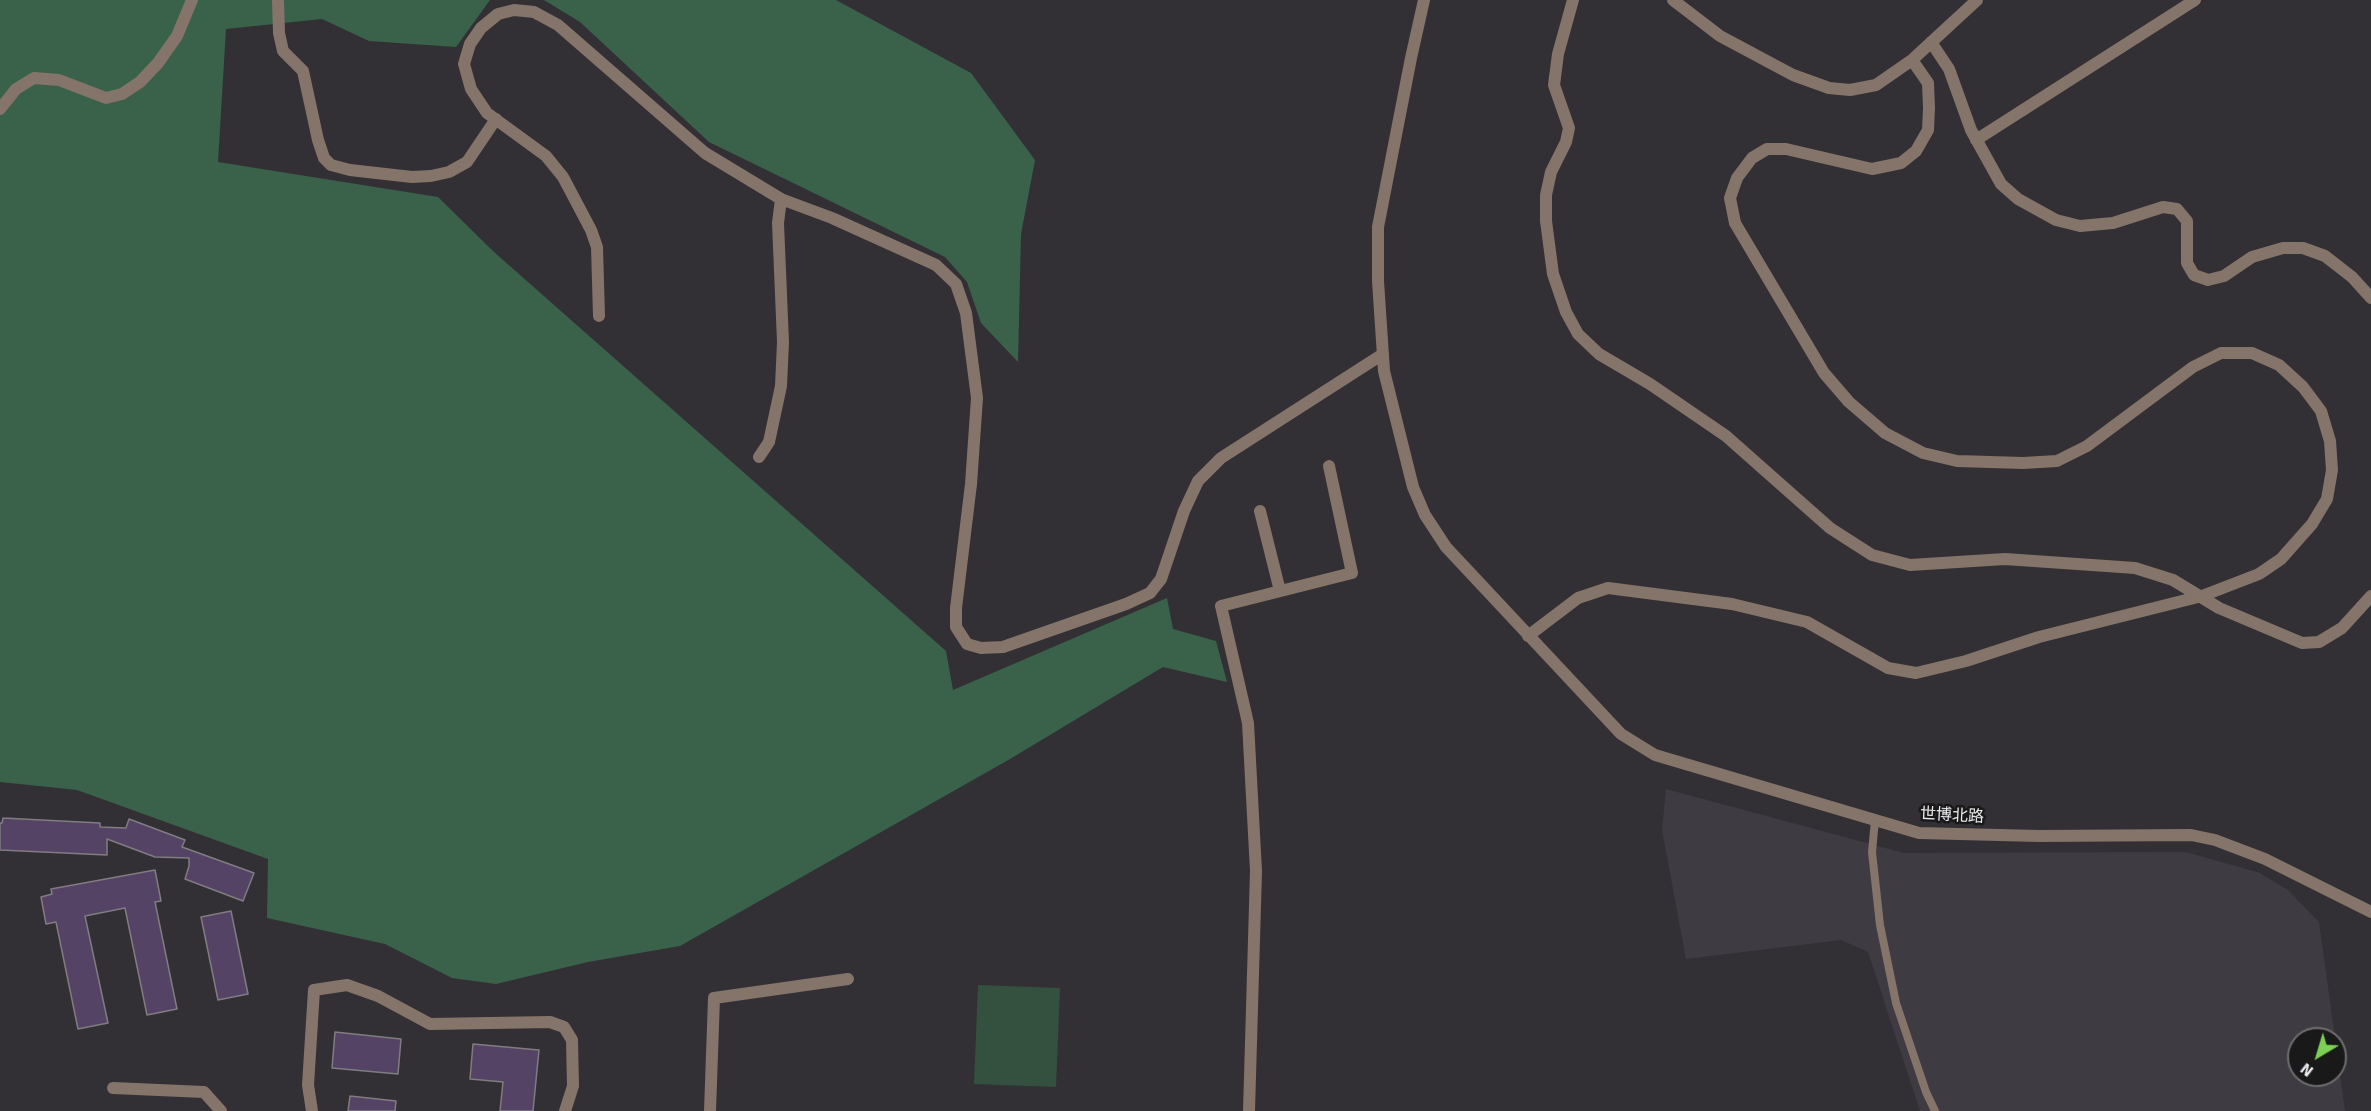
<!DOCTYPE html>
<meta charset="utf-8">
<style>
body{margin:0}
#map{position:relative;width:2371px;height:1111px;overflow:hidden;background:#323034;font-family:Signika,sans-serif}
canvas{display:block}
.north{position:absolute;left:2287px;top:1027px;width:60px;height:60px;box-sizing:border-box;background:#19191a;border:2px solid #6d6d6e;border-radius:50%;rotate:218deg;font-size:16px;font-weight:700;line-height:24px;text-align:center;color:#ebeaec}
.north::after{content:'';display:block;margin:auto;width:21px;height:27px;background:#7cd155;clip-path:polygon(50% 0,100% 100%,50% 72%,0 100%)}
</style>
<div id="map">
<canvas width="2371" height="1111"></canvas>
<div class="north">N</div>
</div>
<script>
const ctx = document.querySelector('canvas').getContext('2d');
ctx.lineJoin = 'round';
function fill(path, color) {
  ctx.fillStyle = color;
  ctx.fill(path, 'evenodd');
}
function poly(rows) {
  const path = new Path2D();
  for (const r of rows) {
    path.moveTo(r[0], r[1]);
    for (let i = 2; i < r.length; i += 2) path.lineTo(r[i], r[i + 1]);
  }
  return path;
}
function stroke(path, color, width, dash) {
  ctx.strokeStyle = color;
  ctx.lineWidth = width;
  ctx.lineCap = dash ? 'butt' : 'round';
  ctx.setLineDash(dash || []);
  ctx.stroke(path);
}
function write(font, color, halo, rows, align = 'center') {
  ctx.font = font + ' Signika,"Noto Sans SC",sans-serif';
  ctx.lineWidth = 5;
  ctx.setLineDash([]);
  ctx.textBaseline = 'middle';
  ctx.strokeStyle = halo;
  ctx.fillStyle = color;
  for (const [text, x, y, turn = 0] of rows) {
    ctx.save();
    ctx.translate(x, y);
    ctx.rotate((+turn || 0) * Math.PI / 180);
    ctx.textAlign = isNaN(turn) ? turn : align;
    if (halo) ctx.strokeText(text, 0, 0);
    ctx.fillText(text, 0, 0);
    ctx.restore();
  }
}
const built = poly([
 [1666,789,1904,853,2186,852,2260,873,2288,890,2319,922,2345,1111,1920,1111,1868,952,1841,940,1686,959,1662,830],
 [2299,1039,2335,1039,2335,1075,2299,1075]
]);
const green = poly([
 [978,985,1060,988,1056,1087,974,1084]
]);
const forest = poly([
 [0,0,490,0,456,47,369,41,322,19,226,29,218,162,438,197,494,252,946,651,953,690,1167,598,1173,629,1216,641,1227,682,1163,667,1010,759,680,946,588,962,496,984,452,978,385,944,267,918,268,859,77,790,0,782],
 [544,0,836,0,971,73,1035,160,1021,234,1018,362,981,323,967,282,945,257,709,142,580,22]
]);
const building = poly([
 [3,818,100,823,100,827,126,828,129,819,185,840,182,847,254,873,243,901,185,879,189,866,189,858,155,857,107,839,107,855,0,850,0,823,2,823,3,818],
 [155,870,161,901,155,902,177,1009,147,1015,125,908,85,916,108,1023,78,1029,56,922,46,924,41,897,52,894,51,889,155,870],
 [231,911,248,994,218,1000,201,917,231,911],
 [335,1032,401,1039,398,1074,332,1068,335,1032],
 [473,1044,539,1050,533,1111,500,1111,503,1082,470,1079,473,1044],
 [350,1096,396,1101,395,1111,348,1111,350,1096]
]);
const lane = poly([
 [1875,820,1872,852,1880,925,1896,1003,1926,1092,1935,1111]
]);
const street = poly([
 [278,0,279,33,283,51,303,71,318,140,324,158,331,165,350,170,412,177,431,176,449,172,467,162,496,119],
 [1424,0,1411,58,1378,227,1378,281,1384,371,1413,487,1425,515,1446,547,1621,734,1655,755,1919,833,2039,836,2191,835,2215,840,2265,859,2371,912],
 [1573,0,1558,54,1554,85,1569,128,1566,142,1551,172,1546,195,1546,221,1553,274,1566,312,1578,334,1599,354,1650,384,1726,436,1830,528,1872,555,1910,565,2005,559,2135,568,2173,580,2219,608,2302,643,2319,642,2342,628,2371,596],
 [1673,0,1720,36,1793,75,1829,88,1850,90,1876,85,1912,60,1977,0],
 [1931,42,1949,69,1971,130,2001,184,2018,199,2056,220,2080,226,2113,223,2163,207,2177,209,2187,221,2187,263,2194,275,2208,280,2224,276,2252,257,2283,248,2303,248,2325,256,2352,277,2371,298],
 [0,109,16,89,34,78,59,80,106,98,122,94,140,82,158,63,177,36,192,0],
 [1976,140,2195,0],
 [599,316,597,247,591,230,563,177,546,156,487,113,471,89,464,64,470,44,481,28,498,14,514,10,534,12,558,25,705,153,781,199,832,218,936,265,956,284,966,313,977,398,971,484,956,608,956,627,967,644,981,648,1003,647,1126,604,1150,593,1161,579,1184,511,1198,481,1221,458,1383,354],
 [759,457,769,442,781,386,783,342,778,223,781,199],
 [1260,511,1280,591],
 [1528,636,1578,598,1608,588,1732,604,1807,622,1888,668,1916,673,1966,661,2039,637,2202,596,2259,574,2281,559,2312,524,2327,499,2332,470,2330,441,2321,411,2303,387,2279,365,2252,353,2221,353,2193,367,2087,446,2057,461,2023,463,1957,461,1923,453,1885,433,1849,402,1824,373,1735,223,1730,198,1737,178,1752,158,1767,149,1786,149,1872,169,1901,163,1916,151,1928,130,1929,108,1928,83,1912,60],
 [113,1088,204,1092,221,1111],
 [312,1111,308,1085,314,990,347,985,378,996,430,1024,550,1022,564,1027,572,1040,573,1086,565,1111],
 [710,1111,714,998,848,979],
 [1249,1111,1256,871,1248,723,1221,606,1352,573,1329,466]
]);
const streetNames = [
 ["世博北路",1952,816,3]
];
fill(built, '#3f3b43');
fill(green, '#34513f');
fill(forest, '#3a624a');
fill(building, '#554366');
stroke(building, '#7f7d81', 1.5);
stroke(lane, '#857469', 8);
stroke(street, '#857469', 12);
write('16px', '#ebeaec', '#19191a', streetNames);
</script>
